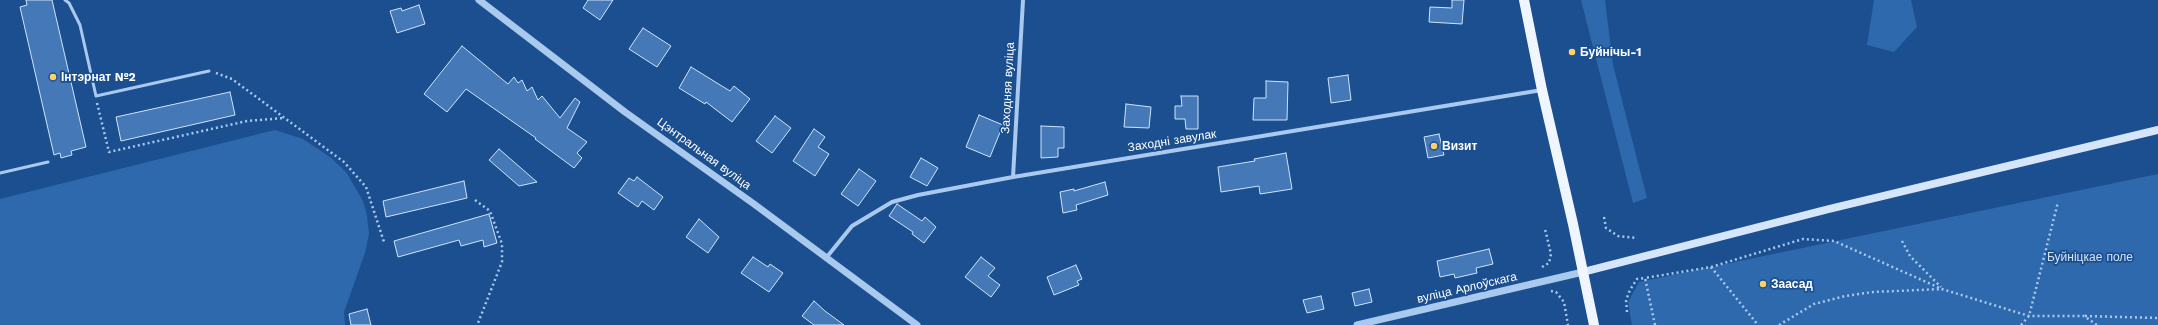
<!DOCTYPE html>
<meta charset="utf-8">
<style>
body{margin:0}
canvas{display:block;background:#1b4f8f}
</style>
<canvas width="2158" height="325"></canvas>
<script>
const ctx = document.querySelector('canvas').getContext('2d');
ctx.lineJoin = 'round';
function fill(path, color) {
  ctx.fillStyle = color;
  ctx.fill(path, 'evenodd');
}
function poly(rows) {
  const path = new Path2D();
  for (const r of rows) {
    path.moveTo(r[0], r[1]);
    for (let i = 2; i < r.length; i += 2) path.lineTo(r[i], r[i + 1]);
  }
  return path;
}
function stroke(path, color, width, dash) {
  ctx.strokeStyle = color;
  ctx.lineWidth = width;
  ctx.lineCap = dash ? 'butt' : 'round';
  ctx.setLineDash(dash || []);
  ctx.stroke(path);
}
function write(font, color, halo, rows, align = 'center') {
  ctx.font = font + ' "Work Sans",sans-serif';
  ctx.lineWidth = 3.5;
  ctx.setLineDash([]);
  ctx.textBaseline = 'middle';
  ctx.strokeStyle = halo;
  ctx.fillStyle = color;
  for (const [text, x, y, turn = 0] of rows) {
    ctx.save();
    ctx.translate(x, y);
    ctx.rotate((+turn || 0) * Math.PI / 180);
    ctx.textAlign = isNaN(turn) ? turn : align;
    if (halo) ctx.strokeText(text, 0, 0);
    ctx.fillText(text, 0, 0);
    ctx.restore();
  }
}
const green = poly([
 [1581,0,1605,0,1613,65,1647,198,1633,203],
 [1874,0,1911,0,1917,27,1894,52,1867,45],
 [275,130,303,139,330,157,346,172,363,201,367,216,369,234,365,253,344,312,345,325,0,325,0,199],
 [2158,174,2158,325,1632,325,1628,302,1639,282]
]);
const building = poly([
 [26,0,52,0,86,147,71,151,72,155,61,158,60,153,54,155,20,7,27,5,26,0],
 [588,0,613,0,600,20,583,8,588,0],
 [1452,0,1464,0,1462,24,1429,22,1430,7,1452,8,1452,0],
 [419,5,425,24,397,33,390,11,401,8,402,11,419,5],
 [643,28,671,46,657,67,629,49,643,28],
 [462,46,508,84,514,77,518,83,522,80,527,91,532,87,538,100,542,96,560,118,575,98,580,102,567,128,587,142,577,153,582,158,574,168,535,139,536,138,466,89,447,112,424,94,462,46],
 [691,67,730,91,734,86,750,99,732,122,706,102,705,104,679,88,691,67],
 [1348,75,1351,100,1331,103,1328,78,1348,75],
 [1266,81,1288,82,1287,120,1253,120,1254,98,1266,98,1266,81],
 [230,92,235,115,121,141,116,117,230,92],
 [1181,96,1198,96,1198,129,1186,129,1185,119,1175,119,1175,106,1182,106,1181,96],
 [1126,104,1151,107,1149,128,1124,127,1126,104],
 [979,115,1003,125,990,157,966,147,979,115],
 [775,116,791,128,772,153,756,141,775,116],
 [1041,126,1064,127,1064,148,1058,148,1058,157,1041,158,1041,126],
 [814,129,825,137,818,147,829,154,815,176,793,161,814,129],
 [1439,134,1444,155,1428,158,1424,137,1439,134],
 [499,149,537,182,519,186,489,160,499,149],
 [1286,153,1292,189,1260,194,1259,186,1221,192,1218,167,1255,161,1254,159,1286,153],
 [921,158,938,168,927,186,910,177,921,158],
 [859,169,876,181,858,206,841,194,859,169],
 [637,177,663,197,654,210,642,201,638,207,618,193,629,178,634,181,637,177],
 [464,181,467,198,386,217,383,201,464,181],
 [1105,182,1108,195,1076,205,1077,210,1063,213,1060,192,1074,189,1074,191,1105,182],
 [897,204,922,221,925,217,936,227,924,243,912,234,913,232,889,216,897,204],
 [489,214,497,243,484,247,483,240,461,246,459,240,398,257,394,241,489,214],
 [699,219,719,237,708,253,686,237,699,219],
 [1489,249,1493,264,1476,268,1477,273,1455,278,1454,274,1440,277,1437,261,1489,249],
 [753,257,768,267,770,264,783,273,769,292,741,273,753,257],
 [981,257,995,268,988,276,1000,285,991,297,965,277,981,257],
 [1076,265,1082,279,1077,281,1079,285,1054,295,1047,277,1076,265],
 [1369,289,1372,302,1355,306,1352,293,1369,289],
 [1321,296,1324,309,1307,313,1303,300,1321,296],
 [814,301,825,311,844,325,814,325,802,316,814,301],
 [367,309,371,325,351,325,349,314,367,309]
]);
const path = poly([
 [216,73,232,79,344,162,366,187,384,242],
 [97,103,109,152,247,121,284,118],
 [475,200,490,211,502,244,502,262,478,323],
 [1604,217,1606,228,1618,236,1636,238],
 [1902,241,1910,256,1941,287],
 [1542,267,1549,263,1551,254,1545,229],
 [1711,267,1758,325],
 [1551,291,1556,292,1564,302,1568,325],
 [1627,312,1626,300,1630,290,1637,279,1645,278],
 [2085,316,2158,318],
 [1655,325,1645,278,1711,267,1803,239,1834,241,1942,289,2029,316,2084,316,2097,325],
 [1779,325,1814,304,1845,296,1873,292,1942,289],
 [2021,325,2029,316,2058,202]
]);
const service = poly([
 [65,0,69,3,80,25,96,96,209,71],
 [0,173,48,162]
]);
const minor = poly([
 [1013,177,1023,0],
 [826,258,852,226,892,202,918,195,1013,177,1542,90]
]);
const tertiary = poly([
 [479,0,625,112,754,204,917,325],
 [1357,325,1583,272]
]);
const secondary = poly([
 [1583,272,1829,209,2158,130]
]);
const primary = poly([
 [1524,0,1542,90,1573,224,1594,325]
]);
const markers = [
 [1572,52,4,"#ffd166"],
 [53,77,4,"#ffd166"],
 [1434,146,4,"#ffd166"],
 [1763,284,4,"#ffd166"]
];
const poiNames = [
 ["Буйнічы-1",1580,52],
 ["Інтэрнат №2",61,77],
 ["Визит",1442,146],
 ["Заасад",1771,284]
];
const streetNames = [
 ["Заходняя вуліца",1008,88,-87],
 ["Заходні завулак",1172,141,-9],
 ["Цэнтральная вуліца",704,154,36],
 ["вуліца Арлоўскага",1467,288,-13]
];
const parkNames = [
 ["Буйніцкае поле",2090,257]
];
fill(green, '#2e69ad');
fill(building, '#4478b7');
stroke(building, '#cfe3fa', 1);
stroke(path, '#a9c9ee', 2.5, [2, 3]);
stroke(service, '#a9c9ee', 3);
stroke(minor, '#a9c9ee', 4);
stroke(tertiary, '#a9c9ee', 7);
stroke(secondary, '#d6e6fa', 8);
stroke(primary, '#f0f6ff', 10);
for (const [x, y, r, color] of markers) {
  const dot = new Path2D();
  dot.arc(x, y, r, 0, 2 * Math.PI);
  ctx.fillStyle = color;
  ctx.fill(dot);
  stroke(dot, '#1b4f8f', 1.5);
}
write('bold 12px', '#fff', '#1b4f8f', poiNames, 'left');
write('12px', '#fff', '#1b4f8f', streetNames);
write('12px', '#cfe3fa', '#1b4f8f', parkNames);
</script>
